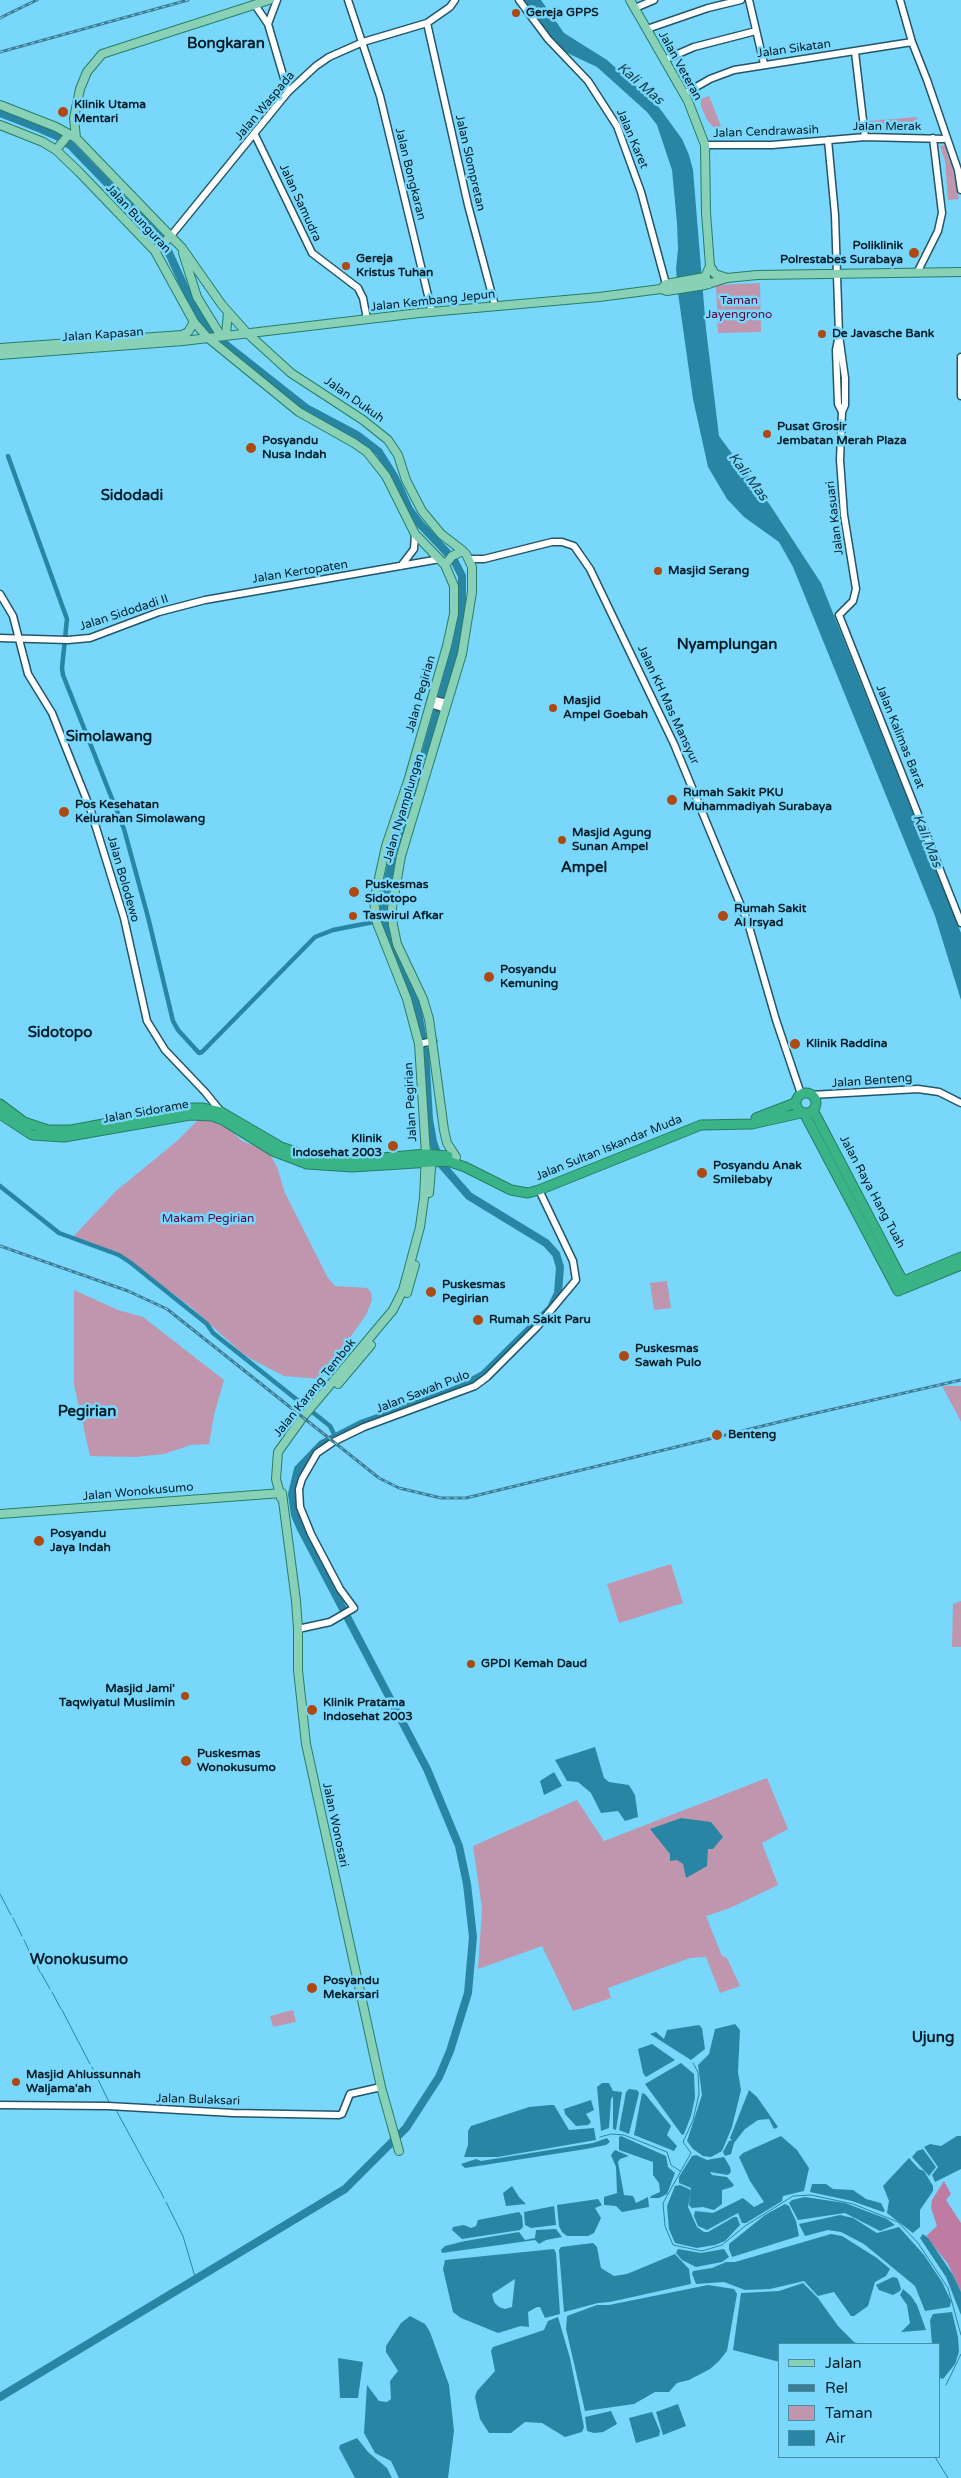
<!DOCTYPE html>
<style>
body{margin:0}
#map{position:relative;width:961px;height:2478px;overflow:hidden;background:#78d7fb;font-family:"Varela Round",sans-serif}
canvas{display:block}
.legend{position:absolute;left:778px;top:2343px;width:162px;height:115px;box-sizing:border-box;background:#78d7fb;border:1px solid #488da6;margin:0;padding:6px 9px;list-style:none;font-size:15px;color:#001d27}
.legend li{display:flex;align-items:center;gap:10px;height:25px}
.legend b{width:25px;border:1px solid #488da6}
</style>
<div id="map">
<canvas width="961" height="2478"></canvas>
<ul class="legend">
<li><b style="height:6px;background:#89d1b6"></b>Jalan</li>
<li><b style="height:6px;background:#3e7c94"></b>Rel</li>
<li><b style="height:14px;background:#bf96ad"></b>Taman</li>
<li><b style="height:14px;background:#2886a4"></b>Air</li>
</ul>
</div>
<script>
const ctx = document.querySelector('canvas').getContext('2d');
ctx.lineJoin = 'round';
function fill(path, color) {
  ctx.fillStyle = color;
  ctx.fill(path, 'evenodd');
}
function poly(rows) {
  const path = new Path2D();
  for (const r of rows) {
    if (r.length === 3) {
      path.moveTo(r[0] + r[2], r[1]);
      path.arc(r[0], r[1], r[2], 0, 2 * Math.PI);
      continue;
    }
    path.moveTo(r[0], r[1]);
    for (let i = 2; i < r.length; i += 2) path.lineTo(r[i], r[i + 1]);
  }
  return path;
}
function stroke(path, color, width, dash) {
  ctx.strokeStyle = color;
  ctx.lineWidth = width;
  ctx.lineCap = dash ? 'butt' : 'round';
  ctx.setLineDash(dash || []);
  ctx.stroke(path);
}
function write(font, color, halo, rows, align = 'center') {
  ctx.font = font + ' "Varela Round",sans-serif';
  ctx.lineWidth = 5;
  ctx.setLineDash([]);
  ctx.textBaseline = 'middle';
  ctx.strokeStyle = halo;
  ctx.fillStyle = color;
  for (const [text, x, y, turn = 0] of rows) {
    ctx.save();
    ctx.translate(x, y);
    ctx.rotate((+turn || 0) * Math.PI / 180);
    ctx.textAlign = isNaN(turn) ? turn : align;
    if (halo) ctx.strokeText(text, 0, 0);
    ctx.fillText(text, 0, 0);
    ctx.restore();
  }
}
const green = poly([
 [709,96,721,126,715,129,707,120,701,106,701,99],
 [917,117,919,131,869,129,868,121],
 [945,145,952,165,959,199,948,200,945,161,940,146],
 [760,283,761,332,718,333,716,285],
 [200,1118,227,1127,242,1141,269,1152,277,1167,285,1193,328,1278,335,1286,367,1288,371,1292,372,1300,366,1315,321,1379,284,1376,253,1360,243,1354,192,1308,126,1258,80,1241,73,1237,116,1191,177,1141],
 [667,1281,671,1308,654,1310,650,1283],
 [74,1290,118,1310,143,1317,224,1380,214,1415,209,1444,191,1445,164,1454,135,1457,90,1456,74,1385],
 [942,1386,961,1386,961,1422,957,1414],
 [671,1564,683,1603,619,1623,607,1584],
 [961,1601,961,1647,952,1647,953,1604],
 [767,1778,788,1829,762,1843,778,1885,730,1908,706,1916,722,1956,727,1958,740,1986,720,1993,706,1957,690,1958,608,1988,611,1998,573,2011,542,1946,478,1969,482,1908,473,1846,577,1800,604,1841],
 [293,2010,296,2022,273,2027,270,2016]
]);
const forest = poly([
 [944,2181,951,2194,946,2200,961,2223,961,2292,948,2264,926,2236,937,2226,931,2208,932,2200]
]);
const water = poly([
 [522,0,541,0,564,33,607,60,658,106,682,139,689,155,693,170,706,329,719,436,770,505,821,583,961,933,961,1000,935,916,793,567,779,542,744,517,727,499,708,467,693,399,678,293,676,269,678,249,677,223,672,170,657,125,647,112,597,67,561,50,547,38],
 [595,1747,604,1778,609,1782,629,1785,635,1795,638,1817,625,1821,618,1811,601,1813,591,1793,578,1782,567,1781,555,1760],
 [554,1772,562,1786,544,1795,540,1781],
 [681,1818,711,1822,723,1837,713,1849,708,1849,707,1866,686,1878,683,1864,677,1860,670,1861,670,1854,650,1829],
 [735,2024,740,2030,738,2072,741,2090,732,2127,722,2151,711,2157,703,2156,693,2149,687,2141,702,2095,698,2065,709,2054,715,2029],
 [699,2025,702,2028,705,2049,691,2060,650,2034,656,2032,664,2039,667,2030],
 [652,2044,675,2060,646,2077,643,2073,638,2049],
 [681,2063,694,2074,695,2098,691,2116,684,2134,682,2135,645,2084],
 [602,2083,609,2083,613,2091,622,2092,616,2130,613,2129,613,2096,611,2099,609,2128,601,2131,597,2087],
 [629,2089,637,2090,639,2093,629,2134,619,2130,626,2092],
 [749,2090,757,2097,778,2127,774,2129,769,2119,758,2120,745,2129,734,2143,731,2154,725,2156,723,2152,729,2141,732,2140,730,2138],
 [642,2093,645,2094,671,2126,667,2135,677,2146,674,2151,634,2135],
 [591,2100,594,2110,586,2114,591,2122,588,2125,576,2126,565,2114,564,2109],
 [550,2105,554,2105,569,2130,594,2128,596,2140,498,2157,464,2157,468,2145,468,2131,471,2126,529,2107],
 [621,2136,666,2156,668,2167,675,2173,667,2194,659,2198,650,2198,651,2196,660,2192,659,2183,653,2175,653,2162,619,2150,619,2137],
 [781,2136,797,2150,809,2168,804,2191,783,2196,782,2201,746,2223,742,2223,738,2213,707,2230,698,2226,694,2216,695,2211,713,2213,743,2198,754,2207,764,2202,750,2181,739,2157,743,2153],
 [957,2136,961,2136,961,2169,935,2182,932,2175,938,2167,924,2147,930,2144,941,2146],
 [607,2138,610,2142,606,2145,586,2149,465,2168,461,2164,476,2159,481,2161,593,2143],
 [923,2149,936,2167,929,2176,912,2157,917,2151],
 [615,2150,629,2156,620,2159,618,2162,624,2195,633,2196,636,2203,648,2197,649,2207,622,2212,616,2206,604,2205,604,2197,617,2193,616,2167,611,2155],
 [696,2155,707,2160,724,2157,730,2167,731,2172,728,2175,710,2172,712,2175,727,2177,734,2185,732,2187,722,2190,722,2204,714,2210,703,2207,692,2208,689,2205,691,2188,679,2183,679,2177,692,2156],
 [909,2158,919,2169,924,2171,933,2186,933,2191,920,2210,920,2227,913,2233,887,2213,889,2201,883,2186],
 [812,2184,826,2184,833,2189,853,2190,866,2199,881,2203,885,2211,883,2212,852,2201,810,2192],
 [680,2185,691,2190,688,2207,697,2227,704,2232,708,2232,734,2217,737,2217,740,2225,725,2241,715,2245,697,2248,675,2243,669,2229,667,2206,675,2186],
 [512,2186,519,2197,526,2204,506,2206,503,2193],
 [805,2197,845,2203,887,2219,895,2225,880,2231,845,2213,798,2220,789,2203,792,2200],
 [598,2199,602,2205,595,2208,601,2218,594,2233,588,2236,567,2236,562,2232,559,2226,557,2205],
 [785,2204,789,2206,796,2221,799,2236,732,2257,729,2249,729,2244,765,2215],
 [554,2206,556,2225,531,2228,525,2225,524,2212],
 [519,2212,522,2216,523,2227,520,2230,462,2239,452,2230,453,2227,464,2225,471,2228,476,2226,478,2220],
 [840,2215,853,2218,877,2233,899,2227,924,2255,942,2282,951,2301,950,2307,925,2311,915,2286,864,2244,841,2232,828,2230,805,2236,799,2224],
 [556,2229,562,2237,546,2240,539,2244,535,2240,442,2253,441,2250,445,2246,465,2241,519,2232,525,2240,535,2238,536,2230],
 [831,2234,842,2236,877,2258,890,2269,886,2276,875,2282,868,2306,854,2316,851,2316,834,2292,818,2296,804,2281,770,2289,745,2290,724,2282,696,2284,692,2274,693,2271,712,2268,726,2262,735,2262],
 [923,2234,929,2239,953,2275,961,2292,961,2315,946,2277,920,2238],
 [593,2243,597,2247,601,2268,614,2276,627,2274,675,2254,689,2269,691,2284,610,2302,598,2303,564,2312,559,2250,561,2247],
 [554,2249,556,2253,560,2314,545,2318,540,2307,537,2307,528,2312,529,2327,521,2326,498,2333,461,2318,453,2312,443,2269,445,2260],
 [515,2279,512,2307,505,2309,499,2307,494,2302,492,2294],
 [678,2249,701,2253,724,2249,729,2257,722,2262,696,2267,682,2260,676,2253],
 [893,2277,897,2278,899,2282,901,2289,900,2291,893,2295,879,2290,876,2285],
 [803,2283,818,2298,838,2326,854,2342,860,2344,780,2344,780,2362,733,2350,741,2293,779,2291],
 [708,2285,734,2289,737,2294,727,2351,719,2361,710,2369,689,2380,677,2383,669,2392,655,2392,634,2404,585,2411,566,2329,567,2316,597,2305,609,2305],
 [903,2289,911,2296,917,2305,926,2330,901,2332,910,2323,907,2305,900,2295],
 [952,2312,958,2337,959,2352,955,2364,943,2379,940,2378,940,2344,932,2344,930,2320,933,2314],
 [410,2316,425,2324,430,2332,449,2385,454,2431,448,2478,399,2478,391,2461,375,2453,364,2433,367,2385,379,2401,387,2402,391,2399,390,2381,398,2371,386,2352,386,2346,401,2323],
 [558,2317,570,2358,584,2427,582,2432,565,2437,542,2423,525,2422,511,2433,489,2433,480,2419,475,2397,477,2391,495,2371,491,2351,493,2347,544,2330,548,2321],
 [338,2358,363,2362,358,2398,340,2398],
 [678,2404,686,2426,663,2435,656,2412],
 [611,2411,617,2424,603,2432,594,2433,587,2431,585,2417],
 [652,2412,660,2431,659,2436,636,2443,629,2418],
 [357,2438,368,2452,387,2468,392,2478,355,2478,339,2448,340,2445]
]);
const stream = poly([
 [0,1894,11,1915],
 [13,1918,22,1936],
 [24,1940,31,1955],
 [33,1957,40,1972],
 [41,1973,50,1989],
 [52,1992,61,2009],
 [62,2010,90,2064],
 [693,2063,698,2072,699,2094,693,2120,683,2142,691,2153,663,2203,665,2226,673,2245,702,2251,722,2245,745,2226,793,2196,811,2195,853,2204,898,2222,918,2243,948,2288,961,2335],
 [92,2067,109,2102],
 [116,2110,164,2198],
 [600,2137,611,2134,624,2135,667,2152,671,2165,680,2171],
 [166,2202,183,2236,196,2280],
 [946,2385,961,2354],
 [935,2457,948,2478]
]);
const canal = poly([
 [8,456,67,619,62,668,63,675,124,829,148,917,173,1021,178,1030,199,1053,202,1052,315,937,333,930,384,920],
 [0,1186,59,1233,119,1255,131,1263,207,1324,213,1333,330,1426,335,1436]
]);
const river = poly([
 [0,113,41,129,59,137,71,146,164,242,194,308,216,337,306,408,357,435,379,452,394,476,409,509,420,524,454,560,462,576,462,604,456,646,422,766,395,847,384,898,384,922,388,943,417,1006,423,1041],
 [0,2397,345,2189,406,2128,439,2077,450,2051,468,1993,473,1937,467,1884,459,1846,427,1769,301,1529,295,1515,292,1494,298,1469,322,1444,361,1424,455,1390,483,1375,551,1308,558,1293,560,1267,556,1254,546,1243,469,1196,441,1164,433,1142,429,1119,425,1051]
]);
const minor = poly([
 [348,0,380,96,432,312],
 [519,0,548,39,588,81,617,126,641,192,666,284],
 [749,0,764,64],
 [900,0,912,42,927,80,958,170,961,190],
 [255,5,268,24,288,92],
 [635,8,654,0],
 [427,23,468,205,495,306],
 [268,24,277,0],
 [647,29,708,8,741,0],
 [855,52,865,137],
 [664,60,694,47,756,31],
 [684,94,710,79,734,70,912,42],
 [255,135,312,253,358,288,363,298,367,319],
 [828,140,835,215,839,335,845,378,845,405,842,412,840,460,844,515,856,589,853,601,839,615,961,923],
 [705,145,772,145,865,137,946,139],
 [170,237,288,92,316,66,329,57,363,42,427,23,450,7,455,0],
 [917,273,938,231,942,213,933,138],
 [839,335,836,350,838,404,842,412],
 [961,357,961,396],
 [470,559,484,559,552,542,562,542,574,546,590,569,674,744,748,923,776,1020,801,1094],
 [401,566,414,549,415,534],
 [0,594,13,616,28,674,52,713,90,808,124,918,147,1021,165,1050,205,1092,222,1113],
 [0,638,68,640,90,638,159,612,205,600,440,559],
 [431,699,447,703],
 [430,704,445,709],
 [419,1044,433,1041],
 [811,1095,918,1089,939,1092,961,1103],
 [298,1629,330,1622,354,1608,340,1589,311,1534,300,1507,299,1489,302,1479,317,1453,333,1442,364,1427,475,1386,487,1377,536,1328,576,1280,573,1261,539,1190],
 [0,2105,108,2106,233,2113,339,2115,342,2114,350,2094,381,2087]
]);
const major = poly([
 [630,0,688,101,705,145,706,213,710,266,705,277,709,284],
 [0,105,56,127,76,138,182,248,222,305,246,332,291,373,363,420,388,440,398,455,406,480,422,511,441,534,463,551,452,556,445,565],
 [0,125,43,142,56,150,79,172,155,251,194,322,207,337,299,412,354,443,367,452,386,476,415,534,445,565,454,586,454,614,447,646,409,778,386,846,374,901,377,923,407,999,419,1044,426,1154,424,1198,420,1227,403,1290,393,1310,303,1417,278,1452,276,1479,281,1498],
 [76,138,74,118,80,89,87,72,102,54,269,0],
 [56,150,69,134],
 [155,251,170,237],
 [183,253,197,297,221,336],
 [710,266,715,274,727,278],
 [661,289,666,284,705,277],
 [226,335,228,312],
 [0,348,182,335,188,332,194,322],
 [0,355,183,341,419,313,599,297,661,289,667,291,705,285,727,278,757,275,961,272],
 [456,1157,447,1143,444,1130,429,1019,423,999,397,944,393,925,392,908,401,856,462,654,472,592,472,567,466,554],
 [429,1193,432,1157],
 [407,1293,415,1265],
 [338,1384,371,1345],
 [282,1493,296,1601,298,1629,298,1670,306,1744,381,2087,399,2151],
 [0,1514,282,1493]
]);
const highway = poly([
 [806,1103,10],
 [0,1104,24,1122,48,1130,71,1130,189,1108,202,1108,221,1112,281,1147,310,1157,348,1161,426,1154,448,1156],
 [813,1110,906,1287],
 [804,1113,898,1291,961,1265],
 [0,1114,32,1135,64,1137,190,1115,212,1116,223,1120,273,1151,307,1164,352,1167,448,1161,465,1167,511,1190,528,1193,539,1190,701,1125,752,1124,801,1113],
 [756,1118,795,1103],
 [899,1283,961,1257]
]);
const rail = poly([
 [0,18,37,0],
 [0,52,188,0],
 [0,1246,128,1291,167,1309,379,1478,399,1488,441,1498,466,1498,812,1414,961,1380]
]);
const markers = [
 [516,13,5,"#ad4913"],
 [63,112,6,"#ad4913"],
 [914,253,6,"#ad4913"],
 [346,266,5,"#ad4913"],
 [822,334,5,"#ad4913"],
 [767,434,5,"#ad4913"],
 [251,448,6,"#ad4913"],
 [658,571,5,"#ad4913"],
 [553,708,5,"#ad4913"],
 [672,800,6,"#ad4913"],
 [64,812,6,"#ad4913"],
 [562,840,5,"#ad4913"],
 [354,892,6,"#ad4913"],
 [353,916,5,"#ad4913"],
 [723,916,6,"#ad4913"],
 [489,977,6,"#ad4913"],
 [795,1044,6,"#ad4913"],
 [393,1146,6,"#ad4913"],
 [702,1173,6,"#ad4913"],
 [431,1292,6,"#ad4913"],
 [478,1320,6,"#ad4913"],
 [624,1356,6,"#ad4913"],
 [717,1435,6,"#ad4913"],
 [39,1541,6,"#ad4913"],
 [471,1664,5,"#ad4913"],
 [185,1696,5,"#ad4913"],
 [312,1710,6,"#ad4913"],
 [186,1761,6,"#ad4913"],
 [312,1988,6,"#ad4913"],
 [16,2082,5,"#ad4913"]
];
const poiNames = [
 ["Gereja GPPS",526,13],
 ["Klinik Utama",74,105],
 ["Mentari",74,119],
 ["Poliklinik",903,246,"right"],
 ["Polrestabes Surabaya",903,260,"right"],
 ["Gereja",356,259],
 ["Kristus Tuhan",356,273],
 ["De Javasche Bank",832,334],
 ["Pusat Grosir",777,427],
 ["Jembatan Merah Plaza",777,441],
 ["Posyandu",262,441],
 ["Nusa Indah",262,455],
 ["Masjid Serang",668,571],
 ["Masjid",563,701],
 ["Ampel Goebah",563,715],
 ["Rumah Sakit PKU",683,793],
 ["Muhammadiyah Surabaya",683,807],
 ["Pos Kesehatan",75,805],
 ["Kelurahan Simolawang",75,819],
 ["Masjid Agung",572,833],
 ["Sunan Ampel",572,847],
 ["Puskesmas",365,885],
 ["Sidotopo",365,899],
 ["Rumah Sakit",734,909],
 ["Al Irsyad",734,923],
 ["Taswirul Afkar",363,916],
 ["Posyandu",500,970],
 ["Kemuning",500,984],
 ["Klinik Raddina",806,1044],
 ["Klinik",382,1139,"right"],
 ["Indosehat 2003",382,1153,"right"],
 ["Posyandu Anak",713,1166],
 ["Smilebaby",713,1180],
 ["Puskesmas",442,1285],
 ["Pegirian",442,1299],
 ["Rumah Sakit Paru",489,1320],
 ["Puskesmas",635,1349],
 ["Sawah Pulo",635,1363],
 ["Benteng",728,1435],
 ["Posyandu",50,1534],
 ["Jaya Indah",50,1548],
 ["GPDI Kemah Daud",481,1664],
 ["Masjid Jami'",175,1689,"right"],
 ["Taqwiyatul Muslimin",175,1703,"right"],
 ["Klinik Pratama",323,1703],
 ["Indosehat 2003",323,1717],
 ["Puskesmas",197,1754],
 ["Wonokusumo",197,1768],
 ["Posyandu",323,1981],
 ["Mekarsari",323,1995],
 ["Masjid Ahlussunnah",26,2075],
 ["Waljama'ah",26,2089]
];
const streetNames = [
 ["Jalan Sikatan",794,49,-8],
 ["Jalan Veteran",680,66,61],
 ["Jalan Waspada",265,106,-50],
 ["Jalan Merak",887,127],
 ["Jalan Cendrawasih",766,132,-2],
 ["Jalan Karet",632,139,67],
 ["Jalan Slompretan",470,163,77],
 ["Jalan Bongkaran",410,174,76],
 ["Jalan Samudra",300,203,65],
 ["Jalan Bunguran",138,219,47],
 ["Jalan Kembang Jepun",433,301,-6],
 ["Jalan Kapasan",103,335,-4],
 ["Jalan Dukuh",354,400,35],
 ["Jalan Kasuari",835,518,-97],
 ["Jalan Kertopaten",300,572,-9],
 ["Jalan Sidodadi II",124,613,-18],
 ["Jalan Pegirian",421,694,-74],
 ["Jalan KH Mas Mansyur",668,705,65],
 ["Jalan Kalimas Barat",900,737,68],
 ["Jalan Nyamplungan",404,808,-73],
 ["Jalan Bolodewo",123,879,74],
 ["Jalan Benteng",872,1081,-4],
 ["Jalan Pegirian",411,1102,-93],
 ["Jalan Sidorame",146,1112,-10],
 ["Jalan Sultan Iskandar Muda",609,1148,-22],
 ["Jalan Raya Hang Tuah",872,1192,62],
 ["Jalan Karang Tembok",315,1388,-51],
 ["Jalan Sawah Pulo",423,1392,-21],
 ["Jalan Wonokusumo",138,1492,-5],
 ["Jalan Wonosari",335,1825,78],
 ["Jalan Bulaksari",198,2100,2]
];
const parkNames = [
 ["Taman",739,301],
 ["Jayengrono",739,315],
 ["Makam Pegirian",208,1219]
];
const waterNames = [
 ["Kali Mas",640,84,41],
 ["Kali Mas",748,477,53],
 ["Kali Mas",927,841,68]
];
const quarterNames = [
 ["Bongkaran",226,44],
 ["Sidodadi",132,496],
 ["Nyamplungan",727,645],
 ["Simolawang",109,737],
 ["Ampel",584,868],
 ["Sidotopo",60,1033],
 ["Pegirian",87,1412],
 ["Wonokusumo",79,1960],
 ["Ujung",933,2038]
];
fill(green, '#bf96ad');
fill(forest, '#be7ca2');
fill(water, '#2886a4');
stroke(stream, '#2886a4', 1);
stroke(canal, '#2886a4', 4.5);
stroke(river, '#2886a4', 8);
stroke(minor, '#235668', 9);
stroke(major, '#267e65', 10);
stroke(highway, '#267e65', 11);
stroke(minor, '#fff', 6);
stroke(major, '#89d1b6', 8);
stroke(highway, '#3ab386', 9);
stroke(rail, '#3e7c94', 3);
stroke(rail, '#78d7fb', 1, [4]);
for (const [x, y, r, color] of markers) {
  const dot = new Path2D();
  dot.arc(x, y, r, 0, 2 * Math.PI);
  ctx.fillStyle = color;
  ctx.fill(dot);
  stroke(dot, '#78d7fb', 2);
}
write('bold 12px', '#001d27', '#78d7fb', poiNames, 'left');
write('12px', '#001d27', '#78d7fb', streetNames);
write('12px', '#5a0841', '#78d7fb', parkNames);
write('italic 14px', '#18404e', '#78d7fb', waterNames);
write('bold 15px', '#001d27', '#78d7fb', quarterNames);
</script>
